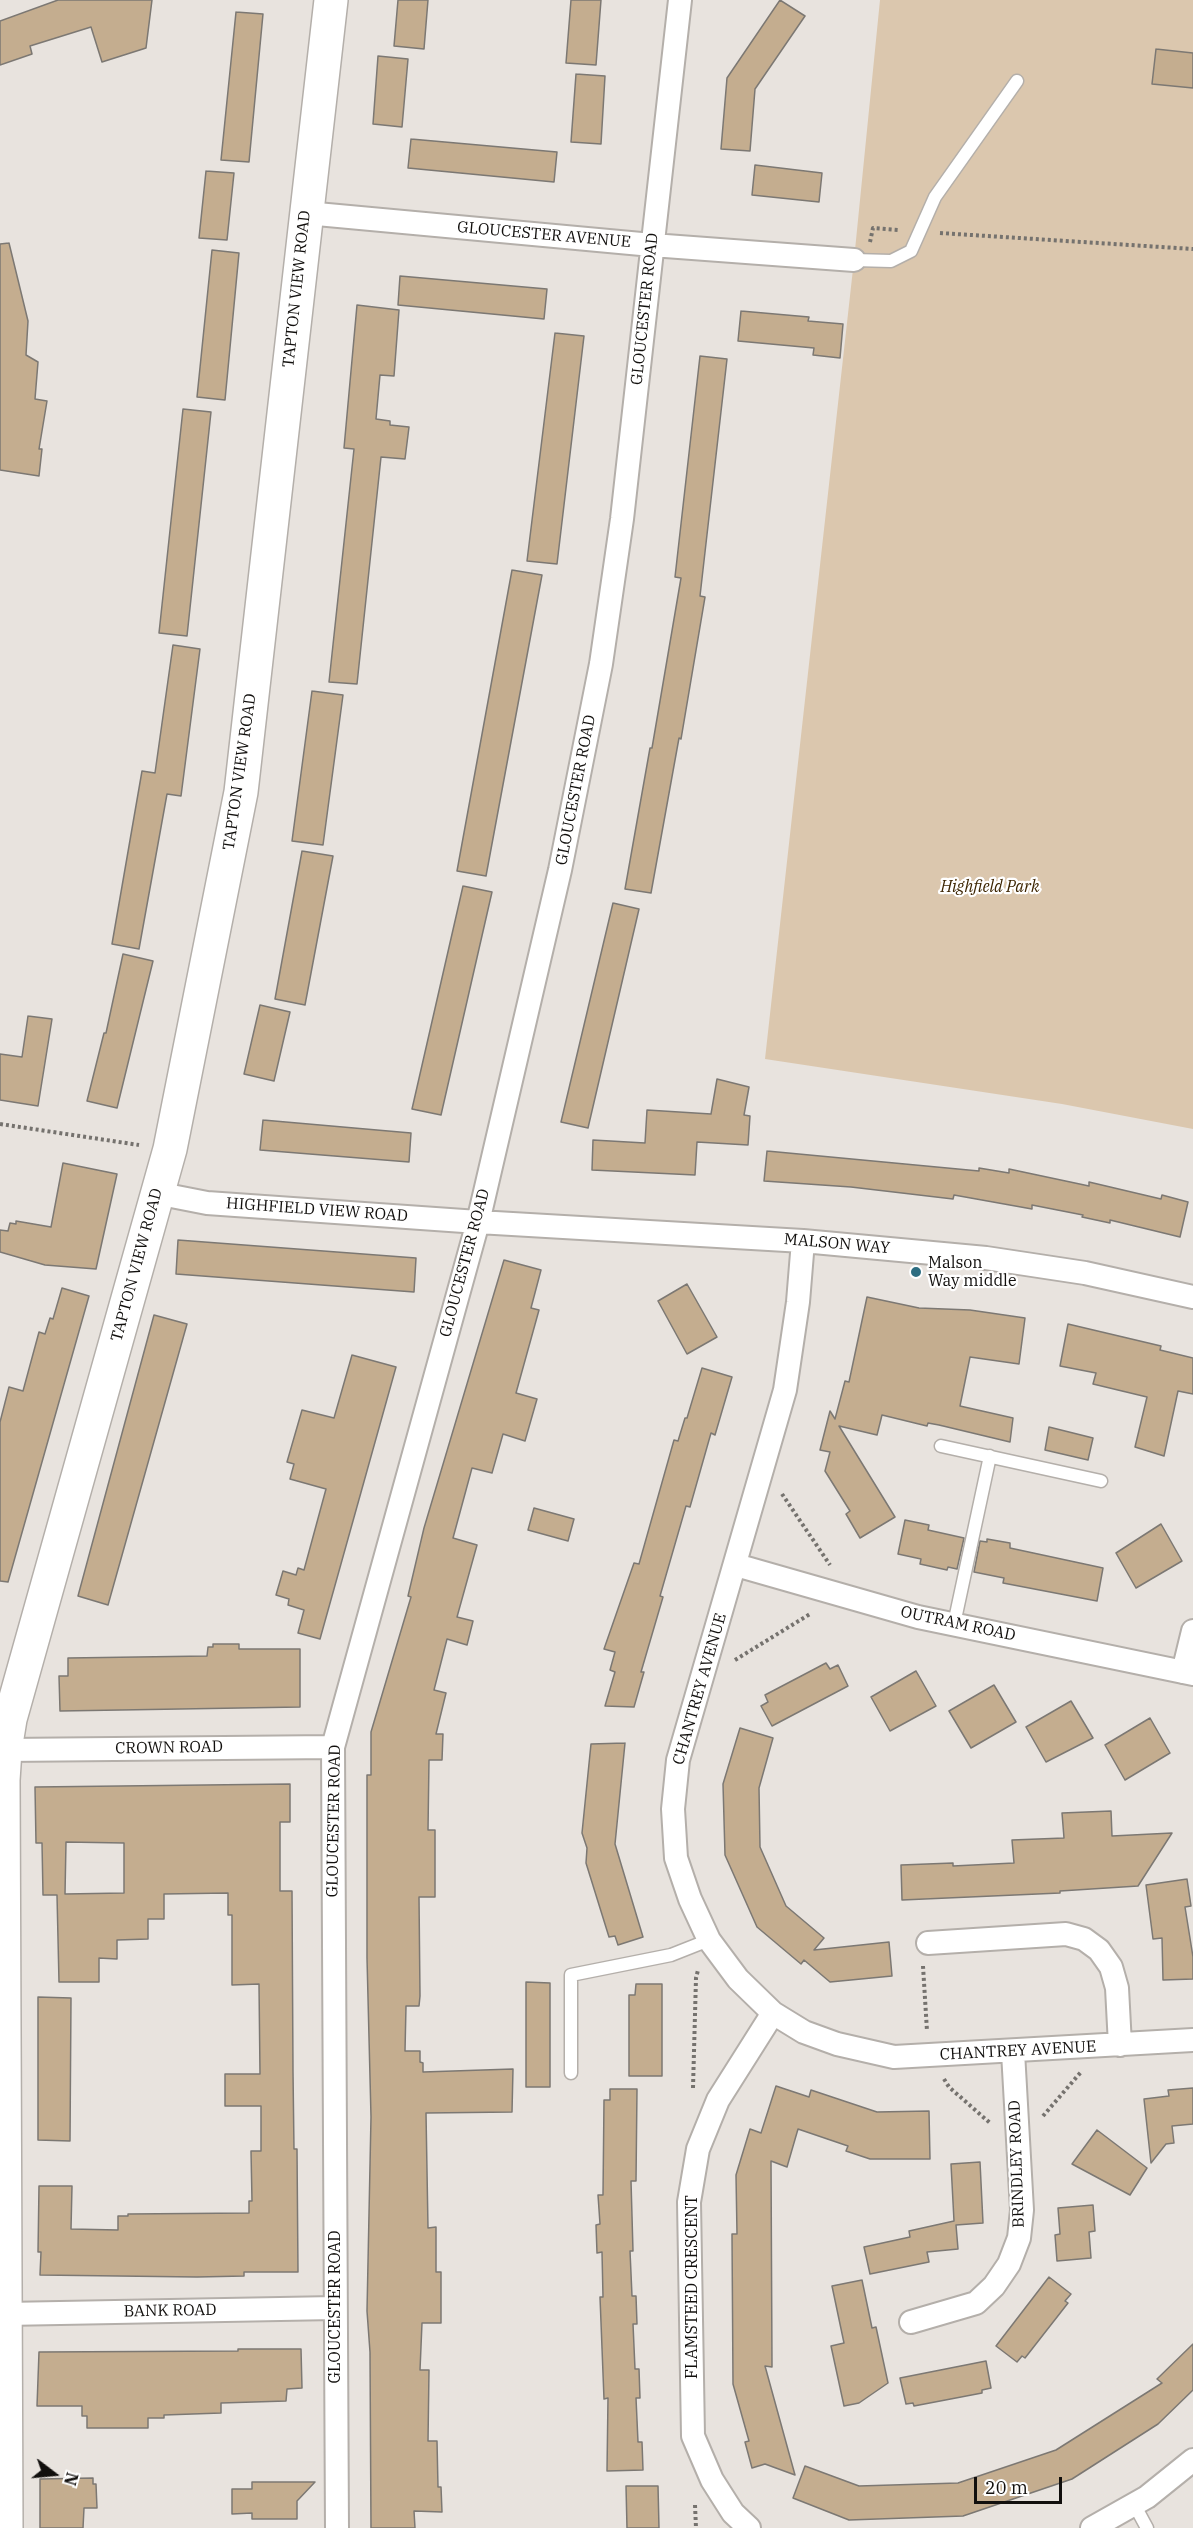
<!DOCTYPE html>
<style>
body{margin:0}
#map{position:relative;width:1193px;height:2528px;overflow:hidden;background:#e8e3de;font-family:"IBM Plex Serif",serif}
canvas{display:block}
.north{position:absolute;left:24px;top:2444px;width:60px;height:60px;-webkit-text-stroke:4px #fff;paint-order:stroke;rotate:106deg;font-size:16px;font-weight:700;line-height:24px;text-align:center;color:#110f0d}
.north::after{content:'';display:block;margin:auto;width:21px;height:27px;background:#110f0d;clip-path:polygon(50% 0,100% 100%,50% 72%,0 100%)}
.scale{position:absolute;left:974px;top:2477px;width:88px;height:27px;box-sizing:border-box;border:3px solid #110f0d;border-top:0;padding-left:8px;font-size:18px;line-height:21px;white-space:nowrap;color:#110f0d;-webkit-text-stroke:4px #fff;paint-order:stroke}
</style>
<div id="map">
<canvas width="1193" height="2528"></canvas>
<div class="north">N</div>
<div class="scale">20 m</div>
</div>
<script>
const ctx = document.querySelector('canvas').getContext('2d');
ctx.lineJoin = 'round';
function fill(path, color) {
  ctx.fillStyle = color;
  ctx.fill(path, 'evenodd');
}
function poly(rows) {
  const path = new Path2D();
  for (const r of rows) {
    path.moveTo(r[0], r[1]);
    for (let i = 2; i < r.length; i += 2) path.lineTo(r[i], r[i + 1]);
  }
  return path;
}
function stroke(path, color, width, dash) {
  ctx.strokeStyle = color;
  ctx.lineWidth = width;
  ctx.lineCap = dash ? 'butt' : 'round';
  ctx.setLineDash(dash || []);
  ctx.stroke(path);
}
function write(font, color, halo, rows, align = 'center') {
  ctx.font = font + ' "IBM Plex Serif",serif';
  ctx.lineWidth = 4.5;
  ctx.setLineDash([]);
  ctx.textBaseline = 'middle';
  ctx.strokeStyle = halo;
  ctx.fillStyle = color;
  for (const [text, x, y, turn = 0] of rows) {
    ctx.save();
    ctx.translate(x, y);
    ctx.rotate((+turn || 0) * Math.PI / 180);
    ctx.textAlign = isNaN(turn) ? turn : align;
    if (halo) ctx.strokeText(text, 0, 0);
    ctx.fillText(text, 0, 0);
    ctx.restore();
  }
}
const green = poly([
 [880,0,1193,0,1193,1129,1062,1104,765,1059,854,260]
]);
const building = poly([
 [58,0,152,0,146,48,102,62,91,27,30,46,32,54,0,65,0,21,58,0],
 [398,0,428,0,424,49,394,46,398,0],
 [571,0,601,0,596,65,566,63,571,0],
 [780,0,805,16,755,89,750,151,721,149,727,78,780,0],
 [236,12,263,14,249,162,221,160,236,12],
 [1156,49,1193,53,1193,88,1152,84,1156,49],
 [378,56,408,59,402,127,373,124,378,56],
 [576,74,605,76,601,144,571,142,576,74],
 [411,139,557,152,554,182,408,168,411,139],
 [755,165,822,173,819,202,752,195,755,165],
 [206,171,234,173,227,240,199,238,206,171],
 [9,243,28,321,26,355,38,362,35,399,47,401,39,449,42,449,39,476,0,470,0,244,9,243],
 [212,250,239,253,225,400,197,397,212,250],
 [400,276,547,289,544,319,398,305,400,276],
 [357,305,399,310,394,376,380,375,376,419,390,421,390,425,409,427,405,459,381,457,357,684,329,682,354,449,344,448,357,305],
 [741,311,809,317,808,321,843,324,840,358,813,355,814,348,738,341,741,311],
 [555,333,584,336,557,564,527,561,555,333],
 [700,356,727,359,700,596,705,597,681,739,679,738,651,893,625,889,650,748,652,748,681,578,675,577,700,356],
 [183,409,211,412,187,636,159,633,183,409],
 [512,570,542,575,486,876,457,871,512,570],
 [173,645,200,649,181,796,167,794,139,949,112,944,142,771,155,773,173,645],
 [312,691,343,695,323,845,292,841,312,691],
 [302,851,333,856,305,1005,275,999,302,851],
 [463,886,492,892,441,1115,412,1109,463,886],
 [613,903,639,909,588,1128,561,1122,613,903],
 [123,954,153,961,117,1108,87,1101,104,1033,106,1033,123,954],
 [260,1005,290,1012,274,1081,244,1074,260,1005],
 [28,1016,52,1019,38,1106,0,1100,0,1054,22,1057,28,1016],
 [717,1079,749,1087,744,1115,750,1116,748,1145,697,1142,695,1175,592,1170,593,1140,645,1143,647,1110,711,1114,717,1079],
 [263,1120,411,1133,409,1162,260,1150,263,1120],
 [767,1151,979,1171,979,1168,1009,1173,1009,1169,1089,1186,1089,1182,1161,1199,1162,1195,1188,1202,1180,1237,1110,1220,1110,1223,1082,1217,1083,1215,1032,1205,1032,1209,954,1195,953,1199,851,1187,764,1181,767,1151],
 [63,1163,117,1174,96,1269,45,1265,0,1252,0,1230,8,1231,10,1223,16,1224,16,1221,51,1227,63,1163],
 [178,1240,416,1258,414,1292,176,1274,178,1240],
 [504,1260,541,1270,531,1308,539,1310,516,1393,537,1399,525,1441,503,1434,492,1473,472,1468,453,1538,477,1545,457,1617,473,1621,467,1645,447,1639,434,1690,446,1693,436,1734,443,1734,442,1760,429,1760,428,1830,435,1830,435,1897,419,1897,420,1996,419,2006,406,2006,405,2051,420,2051,420,2062,423,2063,423,2072,513,2069,512,2112,426,2113,428,2228,436,2227,436,2272,441,2272,441,2323,422,2323,420,2370,429,2370,428,2441,437,2441,438,2487,441,2487,442,2512,414,2511,415,2528,371,2528,370,2352,367,2311,371,2117,367,1958,367,1775,371,1775,371,1732,411,1597,408,1596,424,1528,504,1260],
 [687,1284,717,1337,687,1354,658,1301,687,1284],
 [62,1288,89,1296,8,1582,0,1581,0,1422,9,1387,23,1391,39,1332,45,1334,50,1318,53,1319,62,1288],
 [867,1297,919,1308,970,1310,1025,1318,1019,1364,970,1357,960,1406,1013,1418,1010,1442,939,1425,928,1423,927,1426,882,1415,877,1435,839,1426,895,1517,860,1538,846,1514,850,1511,825,1471,830,1452,820,1450,830,1411,835,1419,845,1381,849,1382,867,1297],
 [154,1315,187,1324,108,1605,78,1596,154,1315],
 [1068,1324,1161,1346,1160,1350,1193,1358,1193,1394,1178,1391,1164,1456,1135,1447,1147,1397,1093,1384,1096,1373,1060,1366,1068,1324],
 [352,1355,396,1367,320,1639,298,1633,304,1610,288,1605,289,1599,276,1595,283,1571,296,1575,298,1568,304,1570,326,1489,290,1479,294,1464,287,1462,302,1410,334,1418,352,1355],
 [702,1368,732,1377,715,1435,711,1433,690,1507,686,1506,660,1596,663,1597,641,1672,644,1672,634,1707,605,1706,615,1672,610,1670,615,1652,604,1649,634,1563,639,1564,674,1440,678,1441,685,1418,687,1418,702,1368],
 [1049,1427,1093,1438,1088,1460,1045,1450,1049,1427],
 [534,1508,574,1519,568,1541,528,1530,534,1508],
 [905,1520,929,1525,928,1530,964,1538,957,1569,948,1567,947,1570,920,1564,921,1559,898,1554,905,1520],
 [1161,1524,1182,1561,1136,1588,1116,1553,1161,1524],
 [987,1539,1010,1543,1010,1548,1103,1568,1097,1601,1003,1583,1004,1578,974,1572,980,1541,987,1542,987,1539],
 [213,1644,239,1644,239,1649,300,1649,300,1707,60,1711,59,1676,68,1676,68,1658,207,1656,208,1647,213,1647,213,1644],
 [826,1663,830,1669,838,1665,848,1686,772,1726,761,1706,768,1702,765,1695,826,1663],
 [916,1671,936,1706,890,1731,871,1697,916,1671],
 [994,1685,1016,1722,971,1748,949,1711,994,1685],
 [1071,1701,1093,1738,1046,1762,1026,1727,1071,1701],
 [1150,1718,1170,1753,1125,1780,1105,1745,1150,1718],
 [740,1728,773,1738,759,1788,760,1847,786,1906,824,1938,814,1950,889,1942,892,1976,830,1982,804,1960,801,1964,757,1927,725,1855,723,1784,740,1728],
 [625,1743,615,1844,643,1937,618,1945,615,1936,609,1937,586,1863,587,1848,582,1833,591,1744,625,1743],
 [290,1784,290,1822,280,1822,280,1891,292,1891,293,2072,294,2149,297,2149,298,2272,244,2272,244,2276,197,2277,40,2275,41,2252,38,2252,39,2186,72,2186,71,2229,118,2230,118,2216,128,2216,128,2214,249,2213,249,2201,252,2201,251,2151,261,2151,261,2106,225,2106,225,2074,260,2074,259,1984,232,1985,232,1915,228,1915,228,1893,164,1894,164,1919,148,1919,148,1939,117,1940,117,1959,99,1958,99,1982,59,1982,57,1895,43,1895,42,1843,36,1843,35,1787,290,1784],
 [66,1842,124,1843,124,1893,65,1894,66,1842],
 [1111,1811,1112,1836,1172,1833,1138,1886,1060,1891,1060,1893,902,1900,901,1865,953,1863,953,1866,1014,1863,1012,1840,1064,1838,1062,1813,1111,1811],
 [1187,1879,1191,1906,1185,1907,1193,1957,1193,1979,1163,1980,1162,1938,1153,1939,1146,1885,1187,1879],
 [526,1982,550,1983,550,2087,526,2087,526,1982],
 [636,1984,662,1984,662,2076,629,2076,629,1995,635,1995,636,1984],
 [38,1997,71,1998,70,2141,38,2140,38,1997],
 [776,2086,809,2097,811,2090,877,2112,929,2111,930,2159,870,2159,846,2151,848,2146,798,2129,787,2167,771,2161,772,2367,765,2366,795,2475,765,2464,752,2468,745,2442,749,2441,733,2384,732,2234,737,2234,736,2175,750,2129,761,2133,776,2086],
 [1193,2088,1193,2124,1172,2126,1174,2143,1166,2144,1151,2163,1144,2099,1169,2096,1168,2090,1193,2088],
 [610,2089,637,2089,636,2181,631,2181,633,2251,630,2251,632,2296,636,2296,637,2324,633,2324,635,2369,639,2369,640,2398,636,2398,638,2442,642,2442,643,2470,607,2471,608,2398,604,2399,600,2297,603,2297,602,2252,597,2253,596,2225,600,2224,598,2195,603,2195,604,2100,610,2100,610,2089],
 [1097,2130,1147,2168,1130,2195,1072,2164,1097,2130],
 [980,2162,983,2223,956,2225,958,2249,927,2252,929,2262,870,2274,864,2247,910,2237,909,2231,954,2221,951,2164,980,2162],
 [1093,2205,1095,2231,1089,2232,1091,2258,1057,2261,1055,2235,1060,2234,1058,2208,1093,2205],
 [1049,2277,1071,2294,1065,2301,1068,2303,1025,2358,1022,2356,1017,2362,996,2346,1049,2277],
 [862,2280,872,2328,876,2327,888,2383,859,2403,844,2406,831,2346,844,2343,832,2286,862,2280],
 [1193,2344,1193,2390,1158,2424,1072,2479,963,2516,849,2520,793,2498,805,2466,859,2486,958,2483,1056,2450,1162,2383,1157,2379,1193,2344],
 [238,2349,301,2349,302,2388,287,2389,286,2401,221,2403,221,2413,164,2415,164,2418,148,2418,148,2428,87,2428,87,2416,82,2416,82,2406,37,2406,39,2352,238,2351,238,2349],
 [986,2361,991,2388,982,2390,982,2393,914,2406,913,2403,906,2404,900,2378,986,2361],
 [93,2478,93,2484,96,2484,97,2508,84,2508,83,2528,40,2528,40,2479,93,2478],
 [252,2482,315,2482,297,2501,297,2519,252,2519,252,2513,232,2514,232,2489,252,2489,252,2482],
 [626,2486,658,2486,659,2528,627,2528,626,2486]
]);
const path = poly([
 [940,233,1193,249],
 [870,242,873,228,899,230],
 [0,1124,139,1145],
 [782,1494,830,1565],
 [735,1660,810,1614],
 [923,1966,927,2031],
 [944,2079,949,2087,990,2123],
 [693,2088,696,1978,698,1970],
 [1043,2116,1081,2072],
 [695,2505,696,2528]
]);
const lane = poly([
 [854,260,891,261,911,251,935,197,1017,81],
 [941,1446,1101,1481],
 [954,1624,990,1456],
 [571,2073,571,1975,671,1955,709,1940],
 [1134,2504,1147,2528]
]);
const street = poly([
 [306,213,652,245,854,260],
 [156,1193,207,1203,478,1222,803,1241,986,1258,1085,1273,1193,1297],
 [803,1241,798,1302,785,1390,678,1760,673,1809,676,1858,690,1899,709,1940,738,1979,773,2013,804,2032,837,2044,894,2057,1193,2040],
 [736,1565,918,1617,1193,1674],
 [1183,1672,1193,1631],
 [5,1750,333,1747],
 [928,1943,1066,1934,1084,1939,1099,1950,1111,1967,1117,1988,1120,2045],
 [5,2314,335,2308],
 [911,2322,976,2303,994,2286,1009,2264,1019,2238,1022,2210,1013,2052],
 [337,2528,333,1747,478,1222,560,870,601,664,622,519,680,0],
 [749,2528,733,2513,712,2480,693,2436,689,2202,698,2149,718,2100,773,2013],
 [1092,2528,1147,2497,1193,2460]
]);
const secondary = poly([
 [6,2528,3,1780,5,1750,10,1719,170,1149,241,792,331,0]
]);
const markers = [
 [916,1272,6,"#2d6d81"]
];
const streetNames = [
 ["GLOUCESTER AVENUE",544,235,5],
 ["TAPTON VIEW ROAD",297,289,-84],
 ["GLOUCESTER ROAD",645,309,-84],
 ["TAPTON VIEW ROAD",240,772,-82],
 ["GLOUCESTER ROAD",576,790,-79],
 ["HIGHFIELD VIEW ROAD",317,1210,4],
 ["MALSON WAY",837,1244,5],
 ["GLOUCESTER ROAD",465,1263,-75],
 ["TAPTON VIEW ROAD",137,1265,-75],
 ["OUTRAM ROAD",958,1624,12],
 ["CHANTREY AVENUE",700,1689,-74],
 ["CROWN ROAD",169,1748,-1],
 ["GLOUCESTER ROAD",334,1821,-89],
 ["CHANTREY AVENUE",1018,2051,-3],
 ["BRINDLEY ROAD",1017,2164,-92],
 ["FLAMSTEED CRESCENT",692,2287,-90],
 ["GLOUCESTER ROAD",335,2307,-90],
 ["BANK ROAD",170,2311,-1]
];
const parkNames = [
 ["Highfield Park",990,887]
];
const poiNames = [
 ["Malson",928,1263],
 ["Way middle",928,1281]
];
fill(green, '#dbc7ae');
fill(building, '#c4ad8f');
stroke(building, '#7c7873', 1.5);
stroke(lane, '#b4afaa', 15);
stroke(street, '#b4afaa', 26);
stroke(secondary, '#b4afaa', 36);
stroke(path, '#75726e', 4, [3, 3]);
stroke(lane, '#fff', 12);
stroke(street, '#fff', 22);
stroke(secondary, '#fff', 33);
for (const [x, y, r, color] of markers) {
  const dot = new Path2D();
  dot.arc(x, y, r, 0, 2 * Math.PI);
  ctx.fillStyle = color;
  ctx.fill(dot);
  stroke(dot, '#fff', 2);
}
write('16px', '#110f0d', '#fff', streetNames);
write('italic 16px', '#3c2400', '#fff', parkNames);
write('16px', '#110f0d', '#fff', poiNames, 'left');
</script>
